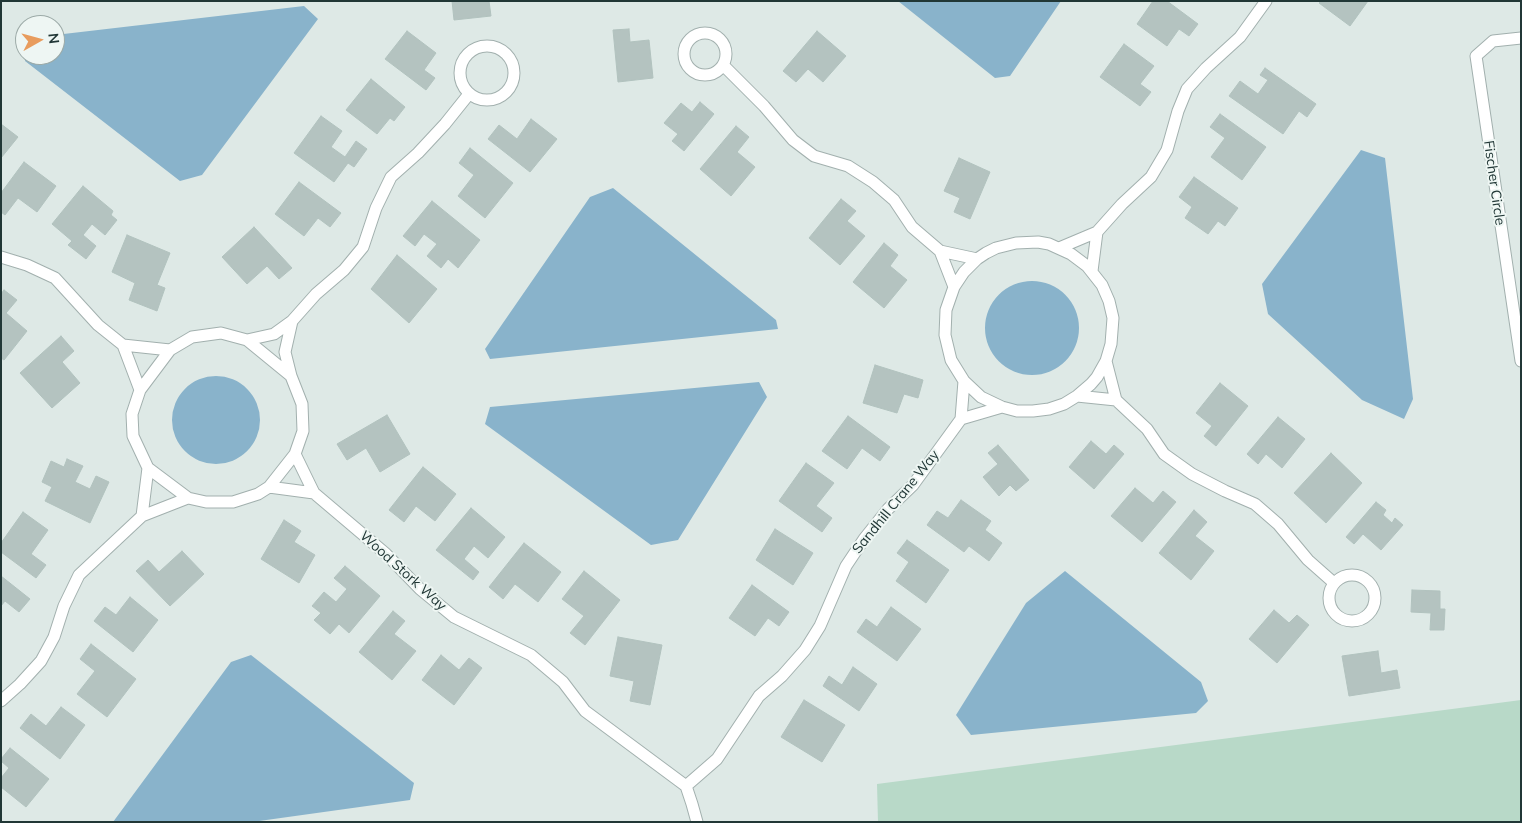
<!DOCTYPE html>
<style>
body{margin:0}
#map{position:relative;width:1522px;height:823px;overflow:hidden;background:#dee9e6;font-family:Mulish,sans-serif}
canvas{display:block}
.frame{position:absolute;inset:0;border:2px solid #213736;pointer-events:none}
.north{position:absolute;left:15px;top:15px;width:50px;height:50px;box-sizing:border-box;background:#eef6f3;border:1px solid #9caaa7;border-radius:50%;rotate:83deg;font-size:14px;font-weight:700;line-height:20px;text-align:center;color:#213736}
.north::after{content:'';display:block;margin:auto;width:18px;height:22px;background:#e89c5d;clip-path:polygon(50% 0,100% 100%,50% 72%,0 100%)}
</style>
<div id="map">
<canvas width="1522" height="823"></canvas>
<div class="frame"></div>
<div class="north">N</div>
</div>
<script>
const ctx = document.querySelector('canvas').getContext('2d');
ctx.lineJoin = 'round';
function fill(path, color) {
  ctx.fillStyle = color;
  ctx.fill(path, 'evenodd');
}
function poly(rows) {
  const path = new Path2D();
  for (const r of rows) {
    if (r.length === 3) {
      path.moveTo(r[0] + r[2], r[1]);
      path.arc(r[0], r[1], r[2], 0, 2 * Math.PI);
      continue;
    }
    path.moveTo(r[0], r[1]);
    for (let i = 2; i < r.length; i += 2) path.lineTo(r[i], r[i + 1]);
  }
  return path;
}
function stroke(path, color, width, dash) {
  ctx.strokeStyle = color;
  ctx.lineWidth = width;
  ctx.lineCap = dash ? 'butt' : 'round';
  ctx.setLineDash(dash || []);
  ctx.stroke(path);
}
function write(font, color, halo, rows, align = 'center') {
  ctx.font = font + ' Mulish,sans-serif';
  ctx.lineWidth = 4;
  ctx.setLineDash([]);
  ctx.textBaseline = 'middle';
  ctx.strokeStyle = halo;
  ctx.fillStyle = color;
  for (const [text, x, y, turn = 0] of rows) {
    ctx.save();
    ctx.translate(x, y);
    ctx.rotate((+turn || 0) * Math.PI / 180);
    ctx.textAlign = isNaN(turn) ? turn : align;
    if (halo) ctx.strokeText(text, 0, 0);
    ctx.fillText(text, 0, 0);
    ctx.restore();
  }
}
const green = poly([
 [1521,700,1521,822,878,822,877,784]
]);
const water = poly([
 [898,1,1061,1,1010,76,995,78],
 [304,6,318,19,202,175,180,181,25,61,25,55,55,55,55,35],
 [1361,150,1385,158,1413,399,1404,419,1362,400,1268,314,1262,284],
 [613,188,776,320,778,329,490,359,485,349,590,197],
 [1032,328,47],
 [216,420,44],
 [759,382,767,397,678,540,651,545,485,424,490,407],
 [1065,571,1201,682,1208,701,1196,713,971,735,956,715,1026,603],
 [251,655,414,783,410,800,252,822,113,822,231,662]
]);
const building = poly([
 [452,1,489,1,491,16,454,20,452,1],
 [1153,1,1167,1,1198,24,1189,36,1179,29,1167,46,1137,24,1153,1],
 [1321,1,1368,1,1350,26,1319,3,1321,1],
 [629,29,630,42,649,40,653,78,618,82,613,30,629,29],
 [407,31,436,53,424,70,435,78,426,90,385,59,407,31],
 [817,31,846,56,823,82,808,69,796,82,783,71,817,31],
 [1124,44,1154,66,1140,84,1151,92,1140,106,1100,77,1124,44],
 [1265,68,1316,104,1307,117,1299,111,1283,134,1229,96,1240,81,1258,94,1268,80,1260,75,1265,68],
 [371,79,405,107,394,121,390,118,377,134,346,110,371,79],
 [700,102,714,114,684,151,672,141,678,134,664,123,681,103,692,112,700,102],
 [1220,114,1266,147,1242,180,1211,157,1225,138,1210,127,1220,114],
 [321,116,342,131,331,147,345,157,356,141,367,149,354,167,348,163,334,182,294,153,321,116],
 [531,119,557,139,530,172,488,139,499,125,517,139,531,119],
 [1,124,18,137,1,158,1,124],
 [736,126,749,137,737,152,755,167,731,196,700,169,736,126],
 [470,148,513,183,485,218,458,196,474,175,459,163,470,148],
 [959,158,990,172,970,219,954,212,960,198,944,191,959,158],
 [24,162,56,186,37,212,18,198,5,215,1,212,1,193,24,162],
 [1194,177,1238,208,1225,226,1218,221,1208,234,1185,218,1192,207,1179,197,1194,177],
 [299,182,341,213,330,227,318,218,304,236,275,214,299,182],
 [83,186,113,211,111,215,117,220,105,235,92,224,83,235,96,246,86,259,68,245,72,241,52,224,83,186],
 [841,199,856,211,847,221,865,236,840,265,809,238,841,199],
 [432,201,480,240,458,268,448,259,441,268,427,256,437,244,424,234,415,246,403,236,432,201],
 [254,227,292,268,279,279,267,266,247,284,222,257,254,227],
 [127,235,170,253,157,285,165,288,157,311,129,300,135,283,112,272,127,235],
 [884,243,898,255,890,266,907,280,884,308,853,282,884,243],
 [397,255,437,289,409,323,371,289,397,255],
 [4,290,17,300,6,313,27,331,4,360,1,358,1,294,4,290],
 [61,336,74,351,62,362,80,383,52,408,20,373,61,336],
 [875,365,923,380,918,398,904,394,897,413,863,403,875,365],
 [1220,383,1248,406,1216,446,1204,436,1212,426,1196,413,1220,383],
 [387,415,410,454,380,472,366,448,347,460,337,444,387,415],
 [848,416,890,447,880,461,862,448,847,469,822,451,848,416],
 [1278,417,1305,439,1282,468,1266,454,1258,464,1247,454,1278,417],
 [1091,441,1106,454,1114,445,1124,454,1094,489,1069,467,1091,441],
 [998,445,1029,480,1016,491,1010,485,999,496,983,477,998,464,988,453,998,445],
 [1331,453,1362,483,1326,523,1294,493,1331,453],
 [67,459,83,466,75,482,90,489,96,476,109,482,90,523,45,501,52,487,42,482,51,461,64,467,67,459],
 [806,463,834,483,816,506,832,518,822,532,779,501,806,463],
 [423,467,456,494,435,521,416,506,404,522,389,510,423,467],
 [1135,488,1153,503,1163,491,1176,502,1142,542,1111,516,1135,488],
 [961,500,991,521,985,530,1002,543,989,561,969,546,964,552,927,525,937,511,948,518,961,500],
 [1376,502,1386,510,1383,515,1392,523,1395,518,1403,525,1381,550,1363,534,1354,544,1346,537,1376,502],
 [471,508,505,537,488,558,474,546,464,559,479,572,473,580,436,550,471,508],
 [1194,510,1207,522,1195,536,1214,551,1191,580,1159,553,1194,510],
 [23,512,48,530,31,554,46,565,36,578,1,552,1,543,23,512],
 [284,520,301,531,294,542,315,555,299,583,261,559,284,520],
 [775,529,813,553,793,585,756,560,775,529],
 [907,540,949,570,926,603,896,581,909,562,897,553,907,540],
 [524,543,561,572,538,602,515,584,503,599,489,587,524,543],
 [182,551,204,574,170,606,136,571,148,560,159,572,182,551],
 [345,566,380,596,349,633,339,624,330,634,314,620,321,613,312,606,324,592,336,602,347,589,334,578,345,566],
 [584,571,620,600,585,645,570,633,584,616,562,599,584,571],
 [1,576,30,599,19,612,5,601,1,606,1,576],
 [752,585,789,612,779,626,768,618,755,636,729,618,752,585],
 [1412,590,1440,591,1440,609,1445,609,1444,630,1430,630,1431,613,1411,612,1412,590],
 [130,597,158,620,133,652,94,621,105,607,116,615,130,597],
 [891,607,921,629,897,661,857,632,866,619,877,627,891,607],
 [1274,610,1289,623,1297,615,1309,625,1277,663,1249,639,1274,610],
 [393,611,405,621,394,634,416,651,392,680,359,652,393,611],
 [618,637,662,645,650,705,630,701,634,681,610,676,618,637],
 [91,644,136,679,107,717,77,694,95,671,80,659,91,644],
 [1378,651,1381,673,1397,670,1400,688,1349,696,1342,656,1378,651],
 [441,655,459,670,469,658,482,668,454,705,422,680,441,655],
 [853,667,877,684,859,711,823,686,829,676,842,685,853,667],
 [804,700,845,725,822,762,781,737,804,700],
 [61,707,85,725,60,759,20,728,31,714,46,726,61,707],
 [10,748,49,779,26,807,1,787,1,778,9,768,1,761,1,759,10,748]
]);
const minor = poly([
 [705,54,21],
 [1521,38,1493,41,1476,56,1521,361],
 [487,73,27],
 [723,65,764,106,793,140,814,156,848,166,873,182,894,200,912,227,940,251,954,287],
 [1059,248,1097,232,1122,204,1151,177,1167,150,1178,111,1187,89,1206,68,1240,37,1266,1],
 [940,251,977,259],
 [1,257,27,265,55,278,98,325,123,345,170,350],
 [1092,271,1097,232],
 [247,340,274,334,292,321,316,294,344,270,363,247,376,208,391,177,418,153,445,124,469,94],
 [123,345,140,390],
 [1106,361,1116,400],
 [291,376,247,340,221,333,192,337,170,350,140,390,132,414,133,436,148,468,188,498,206,502,233,502,258,494,269,487,295,454,303,431,302,404,291,376,285,352,292,321],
 [1077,396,1116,400,1147,429,1164,454,1192,474,1225,491,1255,504,1278,524,1308,560,1334,583],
 [961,419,964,381],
 [295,454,314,493,386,554,420,589,454,617,531,655,563,682,585,711,686,786],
 [269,487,314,493],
 [142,516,148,468],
 [1352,598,23],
 [1,701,20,684,41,661,54,637,64,606,79,575,142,516,188,498],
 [686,786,717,759,759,696,782,676,805,650,820,626,846,566,864,539,888,509,913,485,961,419,1002,407,1017,411,1033,411,1049,409,1064,404,1077,396,1091,384,1097,377,1106,361,1111,344,1113,318,1109,301,1102,285,1087,266,1071,254,1049,244,1038,242,1016,243,996,248,986,253,977,259,964,272,954,287,946,310,945,335,951,360,964,381,981,397,1002,407],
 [686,786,692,804,697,822]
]);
const streetNames = [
 ["Fischer Circle",1494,183,82],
 ["Sandhill Crane Way",896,502,-51],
 ["Wood Stork Way",403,571,42]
];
fill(green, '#b8d9c8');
fill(water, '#89b3cb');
fill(building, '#b4c3c0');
stroke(building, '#b1c2be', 1);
stroke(minor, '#a2b0ae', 13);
stroke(minor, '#fff', 11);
write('14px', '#213736', '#eef6f3', streetNames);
</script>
